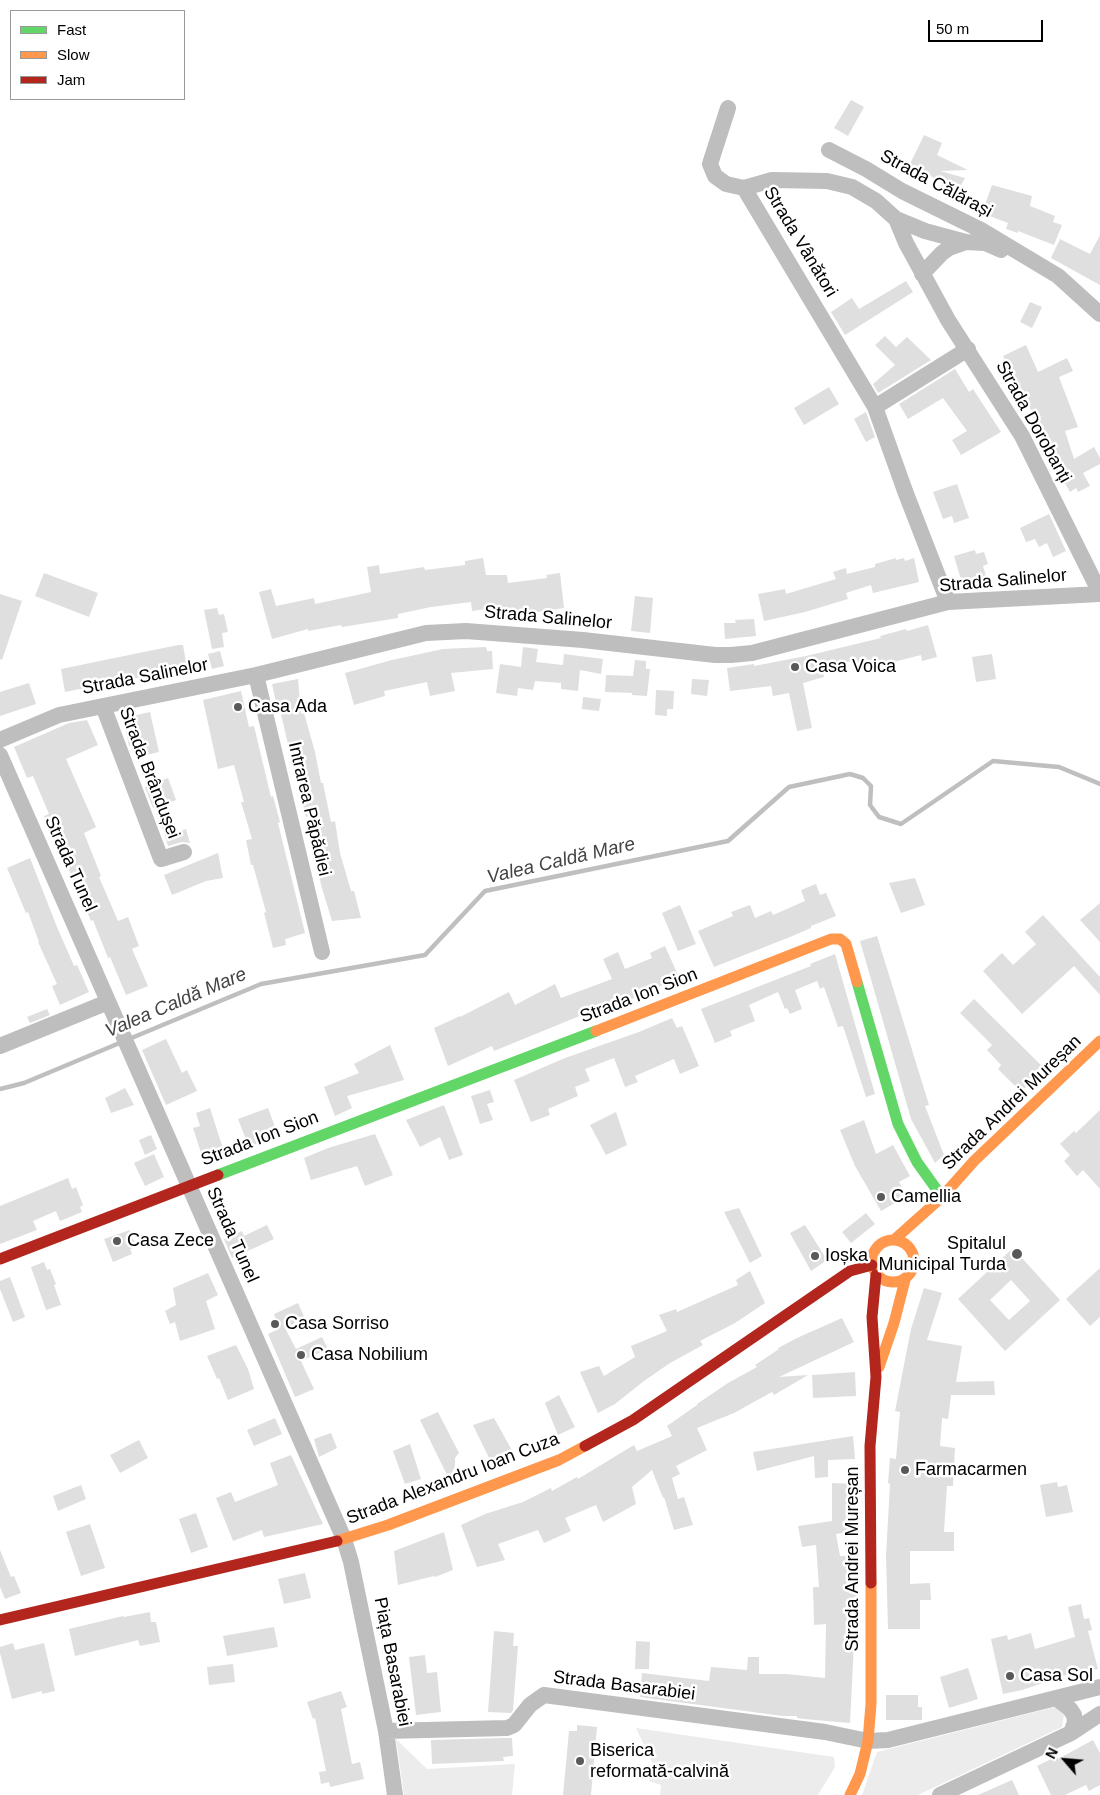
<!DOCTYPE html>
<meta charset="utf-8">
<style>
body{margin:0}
#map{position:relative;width:1100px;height:1795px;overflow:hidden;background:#fff;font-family:Helvetica,sans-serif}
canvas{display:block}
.legend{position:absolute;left:10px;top:10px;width:175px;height:90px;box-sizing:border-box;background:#fff;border:1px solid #999;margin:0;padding:6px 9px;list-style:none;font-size:15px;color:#000}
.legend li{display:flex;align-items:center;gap:10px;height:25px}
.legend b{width:25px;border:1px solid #999}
.north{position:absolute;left:1040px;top:1735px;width:50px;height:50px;-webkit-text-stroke:4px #fff;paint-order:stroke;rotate:297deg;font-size:14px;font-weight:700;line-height:20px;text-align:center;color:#000}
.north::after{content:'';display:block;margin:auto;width:18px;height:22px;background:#000;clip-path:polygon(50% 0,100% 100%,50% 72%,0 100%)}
.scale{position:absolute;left:928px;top:20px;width:115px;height:22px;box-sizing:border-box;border:2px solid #000;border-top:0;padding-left:6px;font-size:15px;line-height:18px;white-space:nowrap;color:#000;-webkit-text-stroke:4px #fff;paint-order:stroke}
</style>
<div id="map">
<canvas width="1100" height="1795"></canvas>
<ul class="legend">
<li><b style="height:6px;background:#63d668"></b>Fast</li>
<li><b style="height:6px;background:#ff974d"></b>Slow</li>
<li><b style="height:6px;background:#b3261e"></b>Jam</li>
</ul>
<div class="north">N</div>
<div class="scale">50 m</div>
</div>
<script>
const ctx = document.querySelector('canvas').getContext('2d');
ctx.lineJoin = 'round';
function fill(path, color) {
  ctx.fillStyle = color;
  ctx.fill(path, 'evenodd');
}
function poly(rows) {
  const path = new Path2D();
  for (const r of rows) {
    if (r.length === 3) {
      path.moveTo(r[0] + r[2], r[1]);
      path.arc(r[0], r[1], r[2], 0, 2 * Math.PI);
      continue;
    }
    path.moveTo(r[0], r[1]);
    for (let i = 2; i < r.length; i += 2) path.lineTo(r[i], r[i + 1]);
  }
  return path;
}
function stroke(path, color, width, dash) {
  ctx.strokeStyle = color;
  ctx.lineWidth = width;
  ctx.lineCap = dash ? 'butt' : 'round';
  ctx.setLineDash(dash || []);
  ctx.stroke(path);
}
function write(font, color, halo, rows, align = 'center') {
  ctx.font = font + ' Helvetica,sans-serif';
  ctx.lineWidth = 5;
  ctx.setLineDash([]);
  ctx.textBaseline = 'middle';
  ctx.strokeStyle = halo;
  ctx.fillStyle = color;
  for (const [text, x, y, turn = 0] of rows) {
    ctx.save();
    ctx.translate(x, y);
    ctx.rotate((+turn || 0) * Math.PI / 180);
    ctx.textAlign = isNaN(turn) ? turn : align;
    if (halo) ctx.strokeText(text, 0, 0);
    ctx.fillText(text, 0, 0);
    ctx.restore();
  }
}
const green = poly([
 [1055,1707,1064,1715,1062,1727,918,1795,862,1795,877,1752],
 [636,1728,834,1757,835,1767,818,1795,660,1795,661,1785,649,1781,652,1762],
 [396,1739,427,1769,515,1764,512,1795,404,1795]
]);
const stream = poly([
 [129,1039,261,984,425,955,485,891,728,841,789,787,850,774,863,778,871,786,870,805,879,817,901,824,993,761,1059,767,1100,784],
 [0,1089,24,1083,122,1042]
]);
const building = poly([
 [851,100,864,107,848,136,834,128],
 [924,135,942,143,937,155,968,170,940,171,965,178,959,189,954,187,950,196,939,190,943,182,909,166],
 [992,185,1032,196,1030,206,1055,216,1053,222,1062,225,1054,245,1018,231,1018,233,1006,229,1008,223,982,213],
 [1100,235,1100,285,1051,258,1060,239,1090,254],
 [906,281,913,292,845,335,831,312,852,298,859,309],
 [1030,302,1042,307,1032,328,1020,322],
 [885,336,896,347,907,337,931,360,878,393,873,384,895,365,875,345],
 [1026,345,1038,372,1067,358,1073,371,1059,377,1078,427,1065,431,1074,459,1094,447,1100,458,1100,464,1083,473,1090,486,1078,492,1076,488,1070,492,1051,459,1044,438,1041,439,1025,393,1021,395,1003,356],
 [955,369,969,392,973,389,1001,432,961,455,952,440,967,431,943,398,908,419,899,404],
 [829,387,839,404,804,425,794,408],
 [866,412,875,437,866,442,854,419],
 [957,484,969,518,954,523,952,516,943,519,933,492],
 [1049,514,1066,551,1053,557,1047,543,1039,547,1035,539,1026,542,1020,528],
 [975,550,976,554,984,552,988,564,983,566,986,576,962,583,954,556],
 [483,558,486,575,507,575,508,583,547,578,546,575,560,573,564,608,524,614,524,610,500,612,499,607,472,611,471,602,431,607,398,614,398,618,342,627,341,625,308,631,308,629,272,639,259,592,271,589,276,606,314,598,315,604,371,592,367,567,379,565,380,574,424,567,425,570,465,565,465,561],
 [896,558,896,560,904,558,905,561,914,558,919,582,873,593,871,585,846,593,848,599,805,612,764,621,758,594,785,589,786,594,836,579,833,572,846,568,847,574,875,567,875,564],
 [44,573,98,593,89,617,35,596],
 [0,594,22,601,2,660,0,659],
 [635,596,653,598,650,633,631,631],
 [217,608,219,615,224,614,228,632,222,633,224,647,212,649,204,610],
 [754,619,756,636,725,639,724,623,736,623,735,620],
 [928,625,937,657,922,661,921,655,854,672,852,661,822,668,824,677,803,683,812,728,797,731,789,693,773,696,771,686,730,691,727,668,754,664,754,666,806,656,881,638,880,636,906,629,907,631],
 [178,645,183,645,187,668,65,692,61,669],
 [486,647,487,651,492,651,493,669,451,673,455,691,430,696,427,682,384,691,385,696,354,705,345,673,392,660,443,649],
 [523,647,538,649,536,662,563,665,564,654,603,659,601,674,580,670,578,691,561,689,561,683,535,681,533,690,518,688,517,696,496,693,500,664,521,667],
 [220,651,224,666,212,669,208,654],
 [992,654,996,679,976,682,972,657],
 [635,660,646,661,646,669,650,669,647,696,632,695,632,693,605,692,606,675,633,676],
 [298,679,301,714,304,713,315,752,321,783,323,783,331,822,335,821,340,853,351,891,354,891,361,918,332,921,321,885,309,816,306,817,289,744,288,744,280,710,278,711,272,684],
 [692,679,709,680,707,696,691,694],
 [29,683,36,704,0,716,0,692],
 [656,690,674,691,673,709,667,709,667,716,655,715],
 [241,691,249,727,254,726,271,797,273,796,280,822,278,823,305,933,285,939,286,945,273,948,264,913,266,912,253,865,251,865,246,840,252,839,241,802,244,802,234,765,218,769,203,700],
 [583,697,601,699,599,711,582,709],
 [150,712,159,752,142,756,139,744,129,746,125,727,130,726,128,717],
 [87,720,98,745,66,759,96,827,84,833,101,876,99,877,118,921,128,917,139,946,132,949,148,986,126,995,110,957,108,958,93,920,91,921,58,844,56,845,44,816,49,814,33,776,27,778,14,747,69,723],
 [168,778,176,800,168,803,177,832,186,829,190,843,182,842,168,846,156,807,153,808,145,787],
 [218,853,223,878,206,881,172,895,164,875],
 [30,858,57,927,74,966,77,965,89,992,60,1005,52,986,57,984,38,942,39,942,28,912,26,913,7,868],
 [915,878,925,905,901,913,889,883],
 [816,884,820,895,826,893,836,916,811,926,811,928,790,937,714,967,698,931,733,916,731,912,750,905,755,918,771,911,773,915,805,901,801,890],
 [1100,903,1100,942,1080,920],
 [680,905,696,944,678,951,662,913],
 [1043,915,1100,977,1100,995,1074,966,1022,1014,983,971,1002,953,1013,965,1036,944,1025,932],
 [877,936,929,1105,925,1106,944,1155,935,1163,911,1119,860,941],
 [665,946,678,975,675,976,677,982,665,988,663,985,621,1004,583,1019,582,1015,494,1051,492,1046,448,1066,434,1028,460,1016,460,1017,509,992,515,1005,555,984,561,998,612,979,603,959,618,952,625,969,652,958,650,953],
 [835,954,875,1094,866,1097,843,1026,838,1027,824,987,820,989,817,981,795,990,802,1009,790,1014,787,1008,785,1009,778,992,749,1005,755,1021,730,1031,732,1036,715,1043,701,1009,811,966,810,964],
 [974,999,1044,1068,1021,1092,998,1069,1001,1065,987,1050,992,1045,960,1013],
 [47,1009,50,1015,30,1023,27,1017],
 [672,1018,677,1028,682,1026,699,1066,680,1074,674,1059,635,1076,638,1082,625,1087,614,1058,585,1069,590,1081,575,1087,578,1096,548,1109,550,1115,531,1122,514,1080,565,1058,639,1032],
 [166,1039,182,1073,187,1070,197,1091,166,1105,142,1050],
 [390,1045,404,1080,347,1096,352,1108,335,1116,324,1087,359,1073,354,1064],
 [125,1088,134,1105,111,1113,105,1098],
 [490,1090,494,1102,487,1104,493,1120,480,1124,471,1096],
 [444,1105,463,1155,449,1160,440,1137,420,1147,406,1120],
 [210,1108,225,1155,204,1162,193,1128,200,1126,196,1113],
 [268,1108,278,1135,249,1147,238,1119],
 [1100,1110,1100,1189,1083,1170,1077,1176,1064,1161,1070,1155,1060,1144,1074,1131,1076,1133],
 [616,1112,627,1145,606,1155,590,1125],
 [864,1120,876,1154,893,1145,910,1176,899,1182,907,1196,881,1211,855,1166,840,1130],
 [375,1134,393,1175,365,1186,357,1166,311,1180,304,1158,328,1148],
 [151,1135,157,1149,145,1155,139,1140],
 [154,1154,164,1177,145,1186,134,1163],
 [68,1178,72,1189,76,1187,83,1205,80,1207,82,1212,60,1221,56,1211,33,1221,37,1230,0,1244,0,1206],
 [739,1208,762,1256,750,1263,724,1212],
 [866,1213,875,1224,851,1243,842,1232],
 [267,1225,274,1239,232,1258,224,1239,242,1231,244,1236],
 [805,1225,827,1260,811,1271,790,1233],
 [130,1230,136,1247,130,1249,132,1254,113,1262,104,1239],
 [1013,1248,1060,1300,1005,1351,958,1299],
 [1011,1280,1030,1301,1009,1320,990,1300],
 [44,1262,47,1270,50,1269,56,1284,54,1285,61,1305,46,1310,31,1267],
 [1100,1268,1100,1317,1090,1326,1066,1299],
 [750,1271,765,1303,735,1323,700,1341,703,1345,670,1363,644,1381,615,1404,598,1413,580,1372,599,1366,604,1376,635,1357,631,1346,667,1331,659,1315,676,1309,677,1312,738,1285,736,1280],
 [208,1273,218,1295,206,1301,215,1329,180,1341,175,1322,170,1324,165,1311,176,1305,173,1288],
 [10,1277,25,1317,13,1322,0,1289,0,1281],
 [924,1288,942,1293,927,1340,962,1346,956,1382,994,1381,995,1395,951,1395,948,1419,942,1418,940,1446,955,1448,953,1486,947,1486,944,1532,954,1532,954,1551,910,1551,910,1584,930,1583,931,1600,920,1600,920,1629,888,1629,886,1556,890,1484,888,1483,890,1458,896,1459,900,1412,895,1411,911,1329],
 [298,1303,305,1319,285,1328,296,1349,322,1337,328,1349,301,1361,314,1389,295,1397,268,1334,279,1329,274,1314],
 [842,1318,854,1342,779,1377,808,1375,774,1395,772,1392,734,1413,697,1428,707,1450,676,1466,680,1474,672,1478,678,1499,684,1497,693,1525,674,1530,664,1497,663,1498,652,1470,632,1487,636,1504,603,1522,596,1505,565,1518,571,1531,544,1543,538,1530,498,1544,505,1560,477,1567,461,1525,485,1514,523,1502,551,1488,552,1491,577,1477,578,1479,634,1445,637,1451,672,1436,667,1426,697,1405,697,1404,728,1383,757,1367,755,1365,779,1349,778,1348,797,1338],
 [236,1345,248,1369,254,1389,228,1400,219,1378,217,1379,207,1356],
 [855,1372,856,1396,813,1398,812,1375],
 [559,1395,575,1427,558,1435,545,1403],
 [438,1412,459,1453,455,1458,455,1466,449,1479,420,1420],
 [275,1418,282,1434,254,1446,247,1430],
 [494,1418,514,1454,491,1462,473,1425],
 [331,1433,337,1448,319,1457,314,1439],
 [853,1436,855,1459,828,1460,828,1477,815,1478,814,1456,757,1471,753,1452],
 [139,1440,148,1458,120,1473,110,1455],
 [410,1444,421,1479,405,1484,393,1451],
 [291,1455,323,1524,264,1537,262,1530,233,1541,216,1498,231,1492,235,1502,278,1485,270,1463],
 [1057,1482,1058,1487,1067,1485,1073,1512,1046,1517,1040,1485],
 [832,1483,856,1484,856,1509,853,1509,856,1531,836,1534,840,1556,855,1556,857,1623,855,1623,850,1723,804,1719,797,1718,797,1716,783,1716,640,1697,642,1673,709,1681,711,1667,747,1670,748,1657,759,1657,759,1674,786,1674,825,1678,826,1624,814,1625,813,1587,819,1587,816,1545,802,1547,798,1526,832,1521],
 [81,1485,86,1499,58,1511,53,1496],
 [196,1513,208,1547,191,1553,179,1519],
 [90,1524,105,1568,81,1576,66,1532],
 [444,1532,453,1570,435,1577,434,1576,398,1585,394,1551],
 [0,1550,11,1577,14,1576,21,1593,5,1599,0,1587],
 [305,1573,311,1598,284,1604,278,1579],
 [1081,1604,1084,1619,1089,1618,1092,1630,1088,1631,1098,1669,1084,1673,1083,1670,1045,1681,1046,1682,1022,1690,1003,1694,991,1639,1007,1635,1008,1640,1031,1633,1035,1649,1075,1637,1068,1607],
 [150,1612,151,1622,156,1622,160,1642,140,1646,138,1640,75,1656,69,1629,123,1616,124,1617],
 [274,1627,278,1647,227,1656,223,1636],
 [494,1631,514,1633,513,1646,518,1646,513,1710,511,1713,488,1712],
 [636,1641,650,1642,649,1669,635,1669],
 [13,1643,15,1650,44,1643,55,1691,42,1694,42,1691,12,1699,0,1653,0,1647],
 [425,1655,427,1673,437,1672,441,1712,416,1715,409,1657],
 [233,1664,235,1682,209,1685,207,1667],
 [968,1668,978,1699,949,1708,940,1677],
 [341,1691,347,1707,341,1709,352,1764,360,1762,364,1779,330,1787,329,1782,321,1784,319,1772,326,1771,315,1718,313,1719,307,1702],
 [886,1695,918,1695,918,1707,922,1707,922,1720,886,1720],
 [577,1725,597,1727,591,1795,563,1795,569,1731,577,1731],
 [502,1738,512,1738,513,1756,503,1757,504,1761,432,1764,431,1740],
 [1093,1740,1100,1753,1100,1785,1089,1791,1086,1785,1065,1795,1051,1795,1037,1766,1057,1756,1058,1759],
 [1012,1780,1019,1795,978,1795]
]);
const street = poly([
 [728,108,710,164,715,176,726,184,744,188,875,407,905,491,948,602],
 [829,150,866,169,902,191,983,231,1058,276,1100,314],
 [744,188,772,180,827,181,852,187,876,201,896,219,906,243,948,320,1022,436,1100,593],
 [896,219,925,231,966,242,985,243,1001,250],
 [922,274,942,253,949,248,966,242],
 [875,407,968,349],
 [256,675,322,952],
 [103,706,161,859,184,852],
 [0,740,59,715,256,675,426,633,466,631,583,640,715,655,731,655,752,653,948,602,1100,594],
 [0,755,344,1539,351,1562,386,1731,395,1795],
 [0,1046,108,1002],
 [1056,1698,1070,1709,1074,1715,1075,1722,1071,1733],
 [386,1731,507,1728,514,1725,530,1705,544,1695,825,1732,868,1741,888,1740,1100,1687],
 [940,1795,1071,1733,1100,1714]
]);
const fast = poly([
 [857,982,898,1124,917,1162,942,1197],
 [218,1175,596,1031]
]);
const slow = poly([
 [596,1031,831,939,840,939,846,944,857,982],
 [895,1239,942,1197,974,1161,1100,1041],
 [893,1261,21],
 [879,1367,894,1323,905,1280],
 [337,1541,388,1525,559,1460,585,1446],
 [850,1795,860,1774,868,1741,871,1704,871,1583]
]);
const jam = poly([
 [0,1259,218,1175],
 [585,1446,633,1420,850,1271,872,1265],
 [871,1583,870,1446,876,1377,872,1317,876,1275],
 [0,1620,337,1541]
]);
const markers = [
 [795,667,5,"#595959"],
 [238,707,5,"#595959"],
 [881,1197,5,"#595959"],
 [117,1241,5,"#595959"],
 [1017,1254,6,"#595959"],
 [815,1256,5,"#595959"],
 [275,1324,5,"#595959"],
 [301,1355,5,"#595959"],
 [905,1470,5,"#595959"],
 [1010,1676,5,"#595959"],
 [580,1761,5,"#595959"]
];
const streetNames = [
 ["Strada Călărași",936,184,28],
 ["Strada Vânători",800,242,59],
 ["Strada Dorobanți",1033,422,61],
 ["Strada Salinelor",1003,581,-5],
 ["Strada Salinelor",548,618,5],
 ["Strada Salinelor",145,677,-11],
 ["Strada Brândușei",149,773,69],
 ["Intrarea Păpădiei",309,809,77],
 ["Strada Tunel",70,864,66],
 ["Strada Ion Sion",639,996,-21],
 ["Strada Andrei Mureșan",1012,1103,-44],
 ["Strada Ion Sion",260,1139,-21],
 ["Strada Tunel",232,1235,66],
 ["Strada Alexandru Ioan Cuza",453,1479,-21],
 ["Strada Andrei Mureșan",853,1559,-90],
 ["Piața Basarabiei",392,1662,79],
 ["Strada Basarabiei",624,1686,7]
];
const poiNames = [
 ["Casa Voica",805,667],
 ["Casa Ada",248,707],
 ["Camellia",891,1197],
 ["Casa Zece",127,1241],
 ["Spitalul",1006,1244,"right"],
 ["Municipal Turda",1006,1265,"right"],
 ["Ioșka",825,1256],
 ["Casa Sorriso",285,1324],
 ["Casa Nobilium",311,1355],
 ["Farmacarmen",915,1470],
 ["Casa Sol",1020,1676],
 ["Biserica",590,1751],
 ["reformată-calvină",590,1772]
];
const waterNames = [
 ["Valea Caldă Mare",561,861,-13],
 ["Valea Caldă Mare",176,1003,-23]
];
fill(green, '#ececec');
stroke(stream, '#bfbfbf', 4.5);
fill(building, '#dfdfdf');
stroke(street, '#bebebe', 16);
stroke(fast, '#63d668', 11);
stroke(slow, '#ff974d', 11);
stroke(jam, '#b3261e', 11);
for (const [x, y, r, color] of markers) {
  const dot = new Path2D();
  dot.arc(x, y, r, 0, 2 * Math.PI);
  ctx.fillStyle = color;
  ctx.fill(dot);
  stroke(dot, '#fff', 2);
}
write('18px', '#000', '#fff', streetNames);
write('18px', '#000', '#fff', poiNames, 'left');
write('italic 19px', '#444', '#fff', waterNames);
</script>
